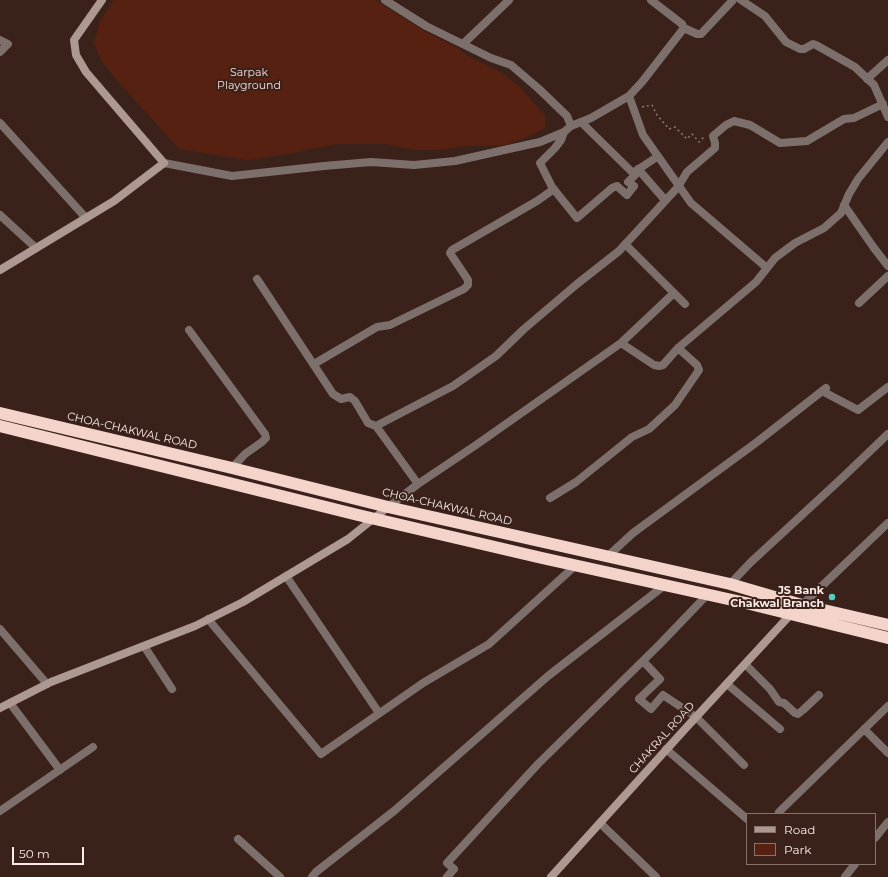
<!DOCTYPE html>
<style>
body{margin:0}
#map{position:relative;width:888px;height:877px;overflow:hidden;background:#3a221b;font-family:Montserrat,sans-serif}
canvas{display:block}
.legend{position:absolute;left:746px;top:813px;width:130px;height:52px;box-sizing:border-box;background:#3a221b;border:1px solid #88726c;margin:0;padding:5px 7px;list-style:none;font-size:12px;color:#fcebe6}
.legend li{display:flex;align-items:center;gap:8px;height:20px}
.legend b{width:20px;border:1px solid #88726c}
.scale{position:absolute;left:12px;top:847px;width:72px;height:18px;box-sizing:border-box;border:2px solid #fcebe6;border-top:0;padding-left:5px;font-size:12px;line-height:14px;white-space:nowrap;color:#fcebe6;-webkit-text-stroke:3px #3a221b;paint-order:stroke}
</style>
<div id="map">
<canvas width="888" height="877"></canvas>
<ul class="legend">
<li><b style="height:5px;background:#ad9892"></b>Road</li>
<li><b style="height:11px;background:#572112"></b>Park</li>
</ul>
<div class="scale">50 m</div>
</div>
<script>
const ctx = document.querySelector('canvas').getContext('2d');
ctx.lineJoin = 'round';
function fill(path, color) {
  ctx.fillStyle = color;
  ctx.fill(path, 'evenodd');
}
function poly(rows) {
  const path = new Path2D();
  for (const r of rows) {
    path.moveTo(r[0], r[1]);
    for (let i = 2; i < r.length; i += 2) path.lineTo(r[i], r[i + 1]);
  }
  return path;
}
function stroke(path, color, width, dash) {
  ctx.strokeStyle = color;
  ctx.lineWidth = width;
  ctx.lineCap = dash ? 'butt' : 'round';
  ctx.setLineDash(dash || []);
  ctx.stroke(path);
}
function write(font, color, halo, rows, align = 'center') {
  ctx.font = font + ' Montserrat,sans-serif';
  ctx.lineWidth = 4;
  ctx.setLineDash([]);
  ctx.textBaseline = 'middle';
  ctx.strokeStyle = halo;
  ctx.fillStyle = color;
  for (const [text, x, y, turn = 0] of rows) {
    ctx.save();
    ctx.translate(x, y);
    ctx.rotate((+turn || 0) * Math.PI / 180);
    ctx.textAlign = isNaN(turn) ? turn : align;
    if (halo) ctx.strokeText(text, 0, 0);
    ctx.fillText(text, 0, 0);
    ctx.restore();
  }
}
const green = poly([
 [114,0,375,0,426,32,458,48,468,56,502,73,520,87,546,117,545,128,530,136,504,145,466,146,437,150,416,150,385,144,337,144,288,154,248,160,179,149,115,78,101,60,94,43,100,21]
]);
const path = poly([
 [642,107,652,105,657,115,669,129,675,127,687,139,692,134,699,142,704,137]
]);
const street = poly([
 [385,0,426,26,491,58,511,65,539,89,567,116,571,126],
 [741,0,765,16,786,42,800,49,804,49,813,44,816,45,855,67,874,85,888,117],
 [684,28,697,34,701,34,733,0],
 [0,40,8,44,0,52],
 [463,44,509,0],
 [867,79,888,60],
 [629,96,643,135,691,203,767,268],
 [0,123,86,218],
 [564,132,561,140,555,148,540,163,552,187,577,218,612,188,617,186,627,195,634,186,628,182,635,175,581,122],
 [164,163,232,176,324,166,371,162,414,165,455,161,540,142,564,132,571,126,591,118,629,96,642,82,684,28,682,24,651,0],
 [638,169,665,200],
 [634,172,657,157],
 [844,205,874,248,888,266],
 [0,215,36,248],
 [625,244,685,304],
 [257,279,333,394,341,399,350,397,355,401,368,423,376,426,418,484],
 [859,303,888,276],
 [189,330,265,434,266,438,262,442,245,454,232,468],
 [621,343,654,365,659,366,663,365,678,348,756,282,775,258,795,243,824,228,841,213,849,194,858,179,888,142],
 [314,364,377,327,390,325,464,289,468,285,468,280,450,253,452,250,537,201,554,189],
 [822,391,858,410,888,387],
 [376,426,453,386,496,356,524,329,577,284,619,251,678,187,687,172,715,148,715,143,713,136,726,125,734,121,750,125,780,143,807,141,844,119,854,118,883,104],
 [550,498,576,482,632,437,649,429,675,405,699,370,697,365,678,348],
 [388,507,418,484,476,445,621,343,674,293],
 [608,556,633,533,757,442,826,388],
 [286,576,379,713],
 [730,584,751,562,842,478,888,434],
 [802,605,888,523],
 [208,619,321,754,423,683,489,644,576,565],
 [0,629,47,684],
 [144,646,172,689],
 [643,661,660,679,639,699,651,709,663,695,696,717,744,765],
 [745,664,770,689,779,702,784,703,795,713,798,714,803,710,819,695],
 [727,684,780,729],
 [10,703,60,770],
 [864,729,888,753],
 [666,749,747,819],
 [0,811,93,747],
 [779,812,888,706],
 [600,823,656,877],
 [875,838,888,822],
 [238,839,280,877],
 [312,877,316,872,394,811,548,676,665,585],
 [447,877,454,869,447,863,538,764,660,644,707,595],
 [845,877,855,864]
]);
const secondary = poly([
 [0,270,114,201,164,163,86,72,76,55,74,40,102,0],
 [0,708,51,682,195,626,243,602,348,539,388,507],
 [551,877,685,729,791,614]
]);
const highway = poly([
 [0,413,232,468,388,507,730,584,802,605,888,625],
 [0,426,358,515,542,558,746,603,888,638]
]);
const markers = [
 [832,597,4,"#57cec2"]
];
const parkNames = [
 ["Sarpak",249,73],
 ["Playground",249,86]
];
const streetNames = [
 ["CHOA-CHAKWAL ROAD",132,431,13],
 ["CHOA-CHAKWAL ROAD",447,507,13],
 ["CHAKRAL ROAD",662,738,-48]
];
const poiNames = [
 ["JS Bank",824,591],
 ["Chakwal Branch",824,604]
];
fill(green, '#572112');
stroke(path, '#907b75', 1.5, [2, 3]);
stroke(street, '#7d706c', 8);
stroke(secondary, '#ad9892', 8);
stroke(highway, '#f4d3ca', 12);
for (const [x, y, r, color] of markers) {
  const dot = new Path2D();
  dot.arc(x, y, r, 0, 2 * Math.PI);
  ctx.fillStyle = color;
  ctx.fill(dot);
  stroke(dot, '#3a221b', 1.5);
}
write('11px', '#f7ded8', '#3a221b', parkNames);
write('11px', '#fcebe6', '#3a221b', streetNames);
write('bold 11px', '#fcebe6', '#3a221b', poiNames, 'right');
</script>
